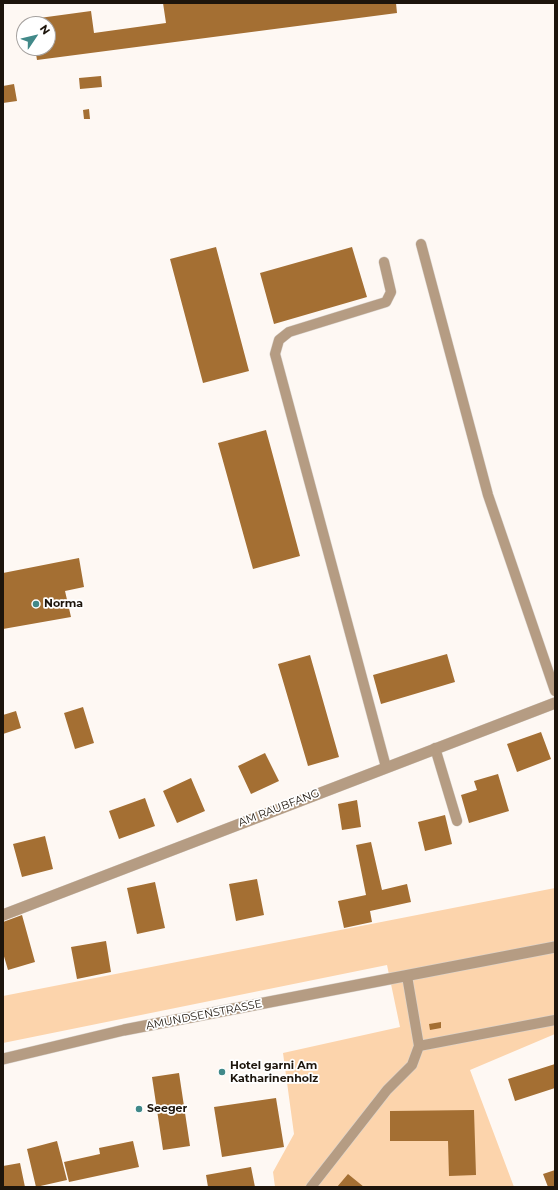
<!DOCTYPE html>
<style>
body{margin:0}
#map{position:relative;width:558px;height:1190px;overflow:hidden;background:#fef8f3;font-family:Montserrat,sans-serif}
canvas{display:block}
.frame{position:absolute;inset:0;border:4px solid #1d150c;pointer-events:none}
.north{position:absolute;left:16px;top:16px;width:40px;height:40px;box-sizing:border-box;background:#fff;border:1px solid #a5a19e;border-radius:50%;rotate:55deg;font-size:11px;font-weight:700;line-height:16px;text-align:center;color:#1d150c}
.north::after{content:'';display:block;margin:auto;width:14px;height:18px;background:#418989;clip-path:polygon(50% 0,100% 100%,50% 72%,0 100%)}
</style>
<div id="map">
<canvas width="558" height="1190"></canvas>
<div class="frame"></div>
<div class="north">N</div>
</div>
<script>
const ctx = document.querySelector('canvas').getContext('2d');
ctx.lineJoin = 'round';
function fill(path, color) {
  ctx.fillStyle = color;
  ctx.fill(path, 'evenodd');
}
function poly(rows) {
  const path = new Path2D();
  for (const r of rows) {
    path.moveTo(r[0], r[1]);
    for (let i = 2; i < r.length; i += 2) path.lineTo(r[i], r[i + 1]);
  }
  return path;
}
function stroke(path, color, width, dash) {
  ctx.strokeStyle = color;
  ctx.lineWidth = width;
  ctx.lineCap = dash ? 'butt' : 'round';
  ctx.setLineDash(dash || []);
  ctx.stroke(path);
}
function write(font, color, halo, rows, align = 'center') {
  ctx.font = font + ' Montserrat,sans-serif';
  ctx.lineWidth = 3.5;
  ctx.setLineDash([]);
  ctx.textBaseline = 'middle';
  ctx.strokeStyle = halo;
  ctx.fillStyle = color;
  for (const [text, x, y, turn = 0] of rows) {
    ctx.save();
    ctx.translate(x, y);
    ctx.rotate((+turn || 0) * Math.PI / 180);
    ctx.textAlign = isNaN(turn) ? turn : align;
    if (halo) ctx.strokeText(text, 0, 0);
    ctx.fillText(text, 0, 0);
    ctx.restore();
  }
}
const green = poly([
 [555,888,555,1034,470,1070,514,1187,275,1187,273,1172,294,1134,283,1053,400,1027,387,965,3,1043,3,996]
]);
const building = poly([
 [163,3,396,3,397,13,37,60,35,48,48,48,48,24,32,24,32,19,91,11,94,33,166,23],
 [101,76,102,87,80,89,79,78],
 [14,84,17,101,3,103,3,86],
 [89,109,90,119,84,119,83,110],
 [216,247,249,371,203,383,170,259],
 [352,247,367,297,274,324,260,273],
 [266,430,300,556,253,569,218,443],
 [79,558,84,587,65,591,71,617,3,629,3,573],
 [447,654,455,682,381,704,373,675],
 [310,655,339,757,308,766,278,664],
 [83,707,94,743,75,749,64,713],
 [16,711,21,728,3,734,3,715],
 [541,732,551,759,517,772,507,744],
 [265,753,279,781,251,794,238,766],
 [498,774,509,811,469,823,461,795,477,790,474,781],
 [191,778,205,811,177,823,163,791],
 [145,798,155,826,119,839,109,811],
 [357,800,361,827,342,830,338,804],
 [445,815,452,844,425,851,418,822],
 [45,836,53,869,22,877,13,844],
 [371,842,382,890,407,884,411,902,370,911,372,922,344,928,338,901,366,895,356,845],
 [257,879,264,915,236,921,229,884],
 [155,882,165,928,137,934,127,888],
 [22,915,35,962,8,970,3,953,3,922],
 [106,941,111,972,77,979,71,947],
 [441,1022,441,1028,430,1030,429,1024],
 [555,1064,555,1088,515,1101,508,1079],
 [179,1073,190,1146,163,1150,152,1077],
 [276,1098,284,1147,222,1157,214,1107],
 [474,1110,476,1175,449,1176,448,1141,390,1141,390,1111],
 [57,1141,67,1180,36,1187,27,1149],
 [133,1141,139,1167,69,1182,64,1162,100,1154,99,1148],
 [20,1163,25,1187,3,1187,3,1166],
 [251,1167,255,1187,208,1187,206,1175],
 [555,1170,555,1187,548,1187,543,1174],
 [348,1174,364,1187,337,1187]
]);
const service = poly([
 [421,244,488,495,555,691],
 [384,262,391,292,386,302,289,332,279,340,275,354,386,767],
 [435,748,457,821],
 [419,1046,555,1020],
 [311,1187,387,1090,412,1065,419,1046,407,976]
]);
const minor = poly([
 [3,915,555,703]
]);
const tertiary = poly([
 [3,1059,124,1030,555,947]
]);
const markers = [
 [36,604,4,"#418989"],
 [222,1072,4,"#418989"],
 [139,1109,4,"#418989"]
];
const poiNames = [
 ["Norma",44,604],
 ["Hotel garni Am",230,1066],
 ["Katharinenholz",230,1079],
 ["Seeger",147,1109]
];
const streetNames = [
 ["AM RAUBFANG",279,808,-21],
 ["AMUNDSENSTRASSE",204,1015,-11]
];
fill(green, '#fcd4ac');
fill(building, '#a46f33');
stroke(service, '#dad4ce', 11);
stroke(minor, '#dad4ce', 12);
stroke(tertiary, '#dad4ce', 12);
stroke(service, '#b59c83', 10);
stroke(minor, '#b59c83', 11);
stroke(tertiary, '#b59c83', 11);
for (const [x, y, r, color] of markers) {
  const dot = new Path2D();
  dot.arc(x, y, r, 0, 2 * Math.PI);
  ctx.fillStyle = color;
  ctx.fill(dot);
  stroke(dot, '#fff', 1.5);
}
write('bold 11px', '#1d150c', '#fff', poiNames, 'left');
write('11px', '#1d150c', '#fff', streetNames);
</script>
